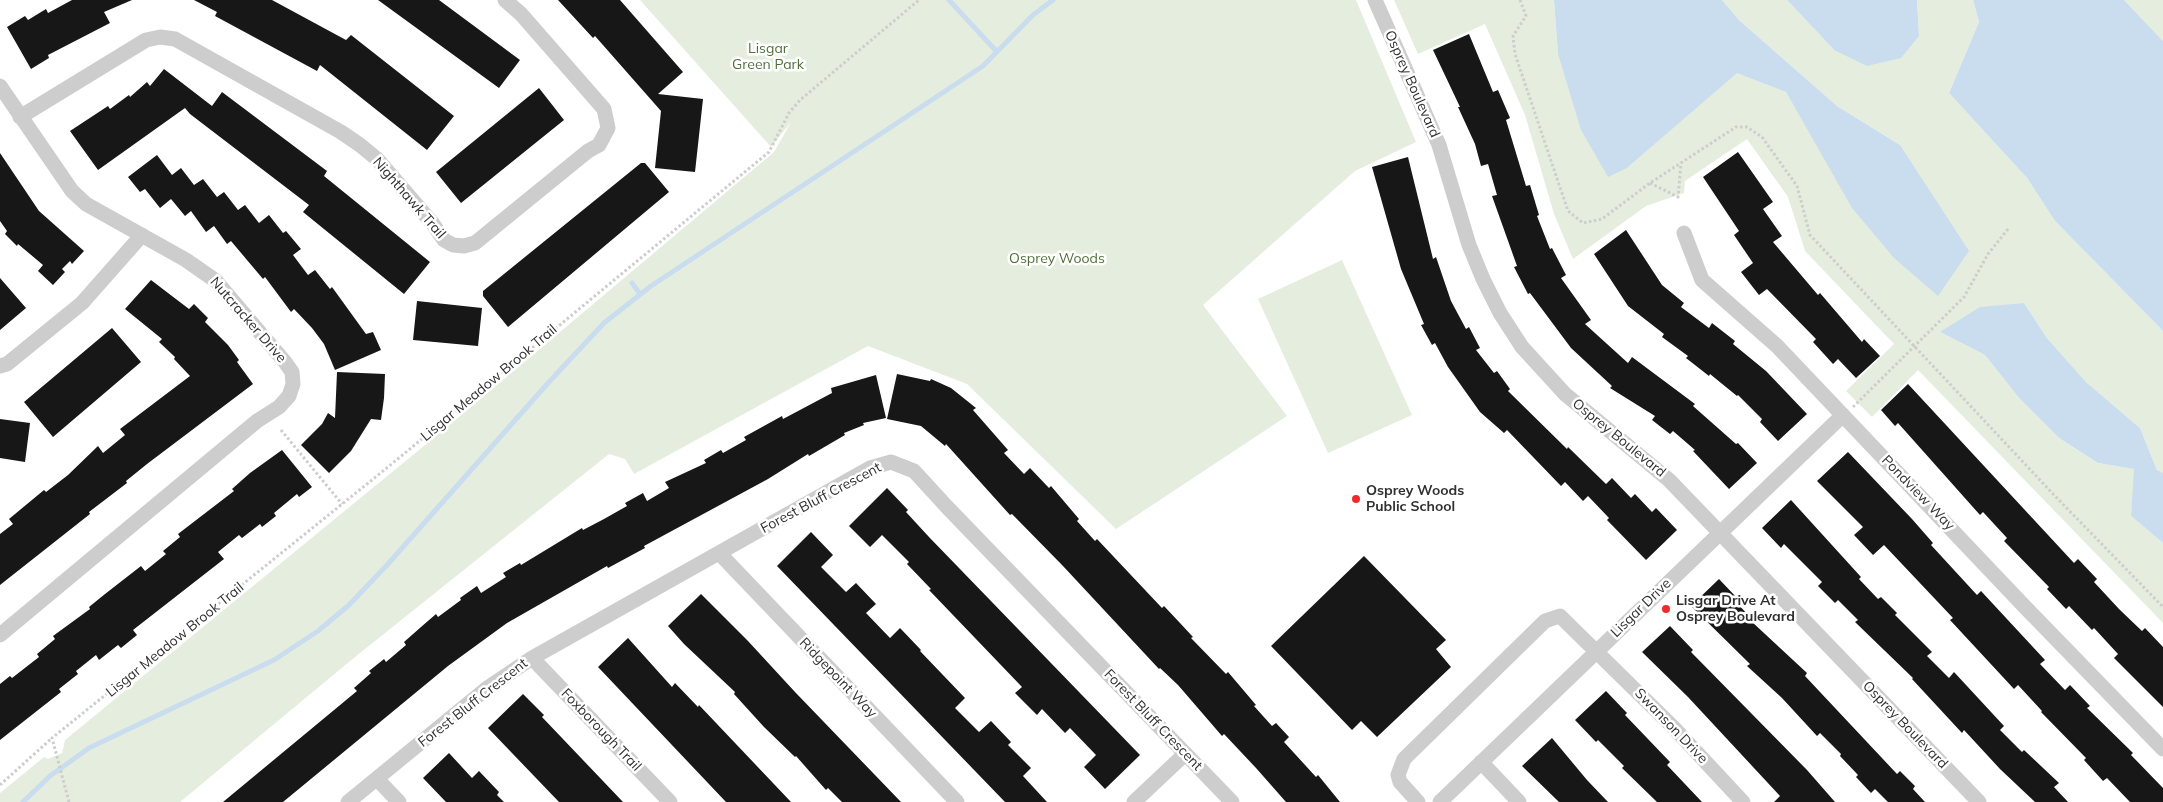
<!DOCTYPE html>
<style>
body{margin:0}
canvas{display:block;background:#fff}
</style>
<canvas width="2163" height="802"></canvas>
<script>
const ctx = document.querySelector('canvas').getContext('2d');
ctx.lineJoin = 'round';
function fill(path, color) {
  ctx.fillStyle = color;
  ctx.fill(path, 'evenodd');
}
function poly(rows) {
  const path = new Path2D();
  for (const r of rows) {
    path.moveTo(r[0], r[1]);
    for (let i = 2; i < r.length; i += 2) path.lineTo(r[i], r[i + 1]);
  }
  return path;
}
function stroke(path, color, width, dash) {
  ctx.strokeStyle = color;
  ctx.lineWidth = width;
  ctx.lineCap = dash ? 'butt' : 'round';
  ctx.setLineDash(dash || []);
  ctx.stroke(path);
}
function write(font, color, halo, rows, align = 'center') {
  ctx.font = font + ' Mulish,sans-serif';
  ctx.lineWidth = 5;
  ctx.setLineDash([]);
  ctx.textBaseline = 'middle';
  ctx.strokeStyle = halo;
  ctx.fillStyle = color;
  for (const [text, x, y, turn = 0] of rows) {
    ctx.save();
    ctx.translate(x, y);
    ctx.rotate((+turn || 0) * Math.PI / 180);
    ctx.textAlign = isNaN(turn) ? turn : align;
    if (halo) ctx.strokeText(text, 0, 0);
    ctx.fillText(text, 0, 0);
    ctx.restore();
  }
}
const green = poly([
 [640,0,1356,0,1416,142,1355,171,1203,305,1287,416,1116,529,967,384,868,346,634,474,625,459,609,454,355,657,180,802,0,802,0,793,44,757,48,759,62,753,65,740,441,432,774,152,791,122,771,147],
 [1394,0,1554,0,1558,54,1627,168,1737,72,1786,92,1814,138,1900,145,1837,106,1739,20,1722,0,1787,0,1834,50,1919,36,1917,0,1973,0,1979,22,1949,93,2027,178,2055,221,2163,331,2163,473,2157,470,2140,428,2086,382,2047,338,2024,303,1940,332,1985,355,2019,398,2059,438,2098,463,2135,469,2131,516,2163,543,2163,623,1918,370,1872,417,1846,391,1894,344,1805,251,1788,197,1747,139,1685,181,1684,193,1646,206,1573,259,1554,214,1525,115,1485,24,1418,54],
 [2124,0,2163,0,2163,41],
 [1342,260,1412,415,1328,453,1258,299]
]);
const water = poly([
 [1554,0,1722,0,1739,20,1837,106,1900,145,1969,251,1938,296,1894,258,1852,208,1786,92,1737,73,1627,168,1608,177,1581,130,1558,54],
 [1787,0,1917,0,1919,36,1901,58,1867,66,1834,50],
 [1973,0,2124,0,2163,41,2163,331,2055,221,2027,178,1949,93,1979,22],
 [2024,303,2047,338,2086,382,2140,428,2157,470,2163,473,2163,543,2131,516,2134,469,2098,463,2059,438,2019,398,1985,355,1940,332,1980,307]
]);
const stream = poly([
 [949,0,997,52],
 [632,283,640,294],
 [23,802,50,776,89,748,274,660,318,631,349,605,387,565,548,383,604,323,651,286,983,66,1033,15,1053,0]
]);
const building = poly([
 [72,0,132,0,104,12,110,23,48,55,49,58,31,69,7,27,25,16,28,20,46,9,48,13],
 [194,0,272,0,346,40,351,35,454,116,427,150,320,65,317,71,215,16,217,12],
 [378,0,439,0,520,60,499,88],
 [558,0,620,0,683,72,658,94,703,99,695,172,655,168,661,111,595,36,593,38],
 [1469,34,1493,92,1498,90,1510,118,1506,120,1526,186,1530,185,1539,215,1537,216,1550,249,1552,248,1566,275,1561,278,1591,320,1585,324,1628,363,1632,357,1695,404,1693,406,1736,444,1738,443,1757,463,1729,489,1693,451,1695,450,1673,431,1670,434,1652,420,1655,416,1610,388,1612,386,1571,348,1530,293,1528,294,1514,267,1517,266,1492,196,1497,195,1488,164,1481,166,1475,144,1458,107,1460,107,1433,50],
 [164,69,212,106,222,92,327,171,324,176,430,262,404,294,303,212,309,205,190,114,185,108,98,170,70,131,108,106,110,109,129,95,130,97,147,82,150,86],
 [539,88,564,120,461,203,436,172],
 [1738,152,1773,202,1763,209,1782,236,1773,242,1818,295,1820,293,1862,342,1864,339,1880,356,1856,378,1838,359,1833,364,1813,342,1816,339,1767,289,1759,295,1741,272,1753,263,1734,235,1739,231,1703,177],
 [0,153,39,211,84,251,72,264,70,261,62,269,65,272,53,285,38,271,43,265,18,244,17,246,5,234,7,231,0,221],
 [157,155,172,175,181,168,194,185,203,179,217,197,224,192,238,210,245,205,259,223,269,215,283,233,286,231,301,249,293,255,308,275,315,270,330,289,332,287,366,334,373,332,381,350,335,370,324,344,312,328,294,309,291,312,265,277,263,279,231,241,227,244,214,226,206,232,191,211,185,216,171,199,160,208,145,189,140,192,128,177],
 [1408,157,1433,259,1436,257,1451,301,1466,329,1469,327,1480,348,1476,350,1494,373,1497,371,1510,389,1508,391,1567,449,1568,447,1606,484,1612,478,1631,498,1635,494,1652,512,1656,508,1677,530,1646,560,1607,520,1609,518,1588,496,1583,501,1565,482,1561,486,1507,430,1504,433,1480,412,1448,367,1435,343,1432,345,1421,325,1424,324,1401,269,1372,167],
 [641,163,645,163,669,192,508,327,483,296,483,291],
 [1626,230,1662,285,1684,303,1681,307,1709,328,1712,323,1735,341,1733,344,1766,371,1807,414,1778,441,1760,422,1762,419,1738,395,1737,396,1710,374,1709,376,1686,358,1688,356,1662,337,1664,334,1628,306,1594,254],
 [0,278,26,308,0,330],
 [151,280,189,309,194,304,208,318,205,322,228,345,239,360,237,362,253,384,147,464,126,481,127,483,89,512,90,514,0,585,0,534,13,524,9,519,44,490,46,492,68,475,98,446,103,453,125,435,120,429,190,376,174,359,175,357,159,342,162,339,125,309],
 [417,301,482,308,478,346,413,340],
 [112,328,141,362,53,437,24,402],
 [337,372,385,374,384,398,381,420,371,419,351,451,329,473,301,445,322,424,328,413,335,418],
 [897,374,930,381,931,379,951,388,976,408,973,410,1008,450,1004,453,1024,474,1030,468,1049,488,1051,486,1079,519,1077,521,1095,541,1097,539,1162,608,1164,606,1180,623,1193,637,1191,638,1226,674,1228,672,1256,705,1254,706,1272,726,1276,723,1289,737,1284,742,1316,777,1318,775,1340,802,1286,802,1256,768,1224,734,1222,736,1178,685,1160,668,1159,669,1063,566,1012,514,1010,515,946,444,945,446,921,426,887,419],
 [876,375,886,418,863,423,864,425,844,433,845,435,809,456,808,454,768,479,644,546,645,548,608,568,607,566,507,623,448,666,283,802,223,802,357,691,354,688,371,673,369,671,384,659,386,662,406,645,404,642,421,627,436,614,438,617,461,600,460,598,477,586,481,593,506,577,503,573,520,563,521,565,582,528,583,530,604,519,627,506,625,503,643,493,647,501,669,488,665,482,706,463,704,460,721,450,723,453,746,440,744,437,782,416,783,419,832,393,831,388],
 [1908,384,2074,563,2078,559,2097,579,2094,582,2119,609,2142,631,2145,628,2163,647,2163,707,2114,658,2118,654,2094,628,2092,630,2069,606,2066,609,2047,589,2049,587,2004,541,2007,538,1983,512,1980,515,1898,423,1895,426,1881,410],
 [0,419,30,423,25,462,0,458],
 [282,450,312,487,299,497,297,494,274,513,276,516,262,527,260,524,242,538,239,535,218,552,224,559,133,630,137,635,121,648,118,645,99,660,96,655,76,671,78,674,59,689,61,692,0,740,0,684,10,676,12,678,39,657,37,654,55,639,53,636,90,609,89,607,105,594,141,566,145,571,166,554,163,551,180,537,178,534,234,491,232,489,250,473],
 [1848,452,1912,519,1933,543,1931,545,1977,595,1981,591,2045,660,2040,664,2065,690,2070,685,2090,706,2087,708,2133,753,2131,755,2163,788,2163,802,2130,802,2107,778,2103,781,2084,760,2086,758,2041,712,2042,711,2018,685,2014,689,1950,620,1953,618,1884,545,1873,555,1854,535,1863,527,1817,481],
 [887,488,908,510,906,512,929,537,1140,755,1105,789,1084,767,1096,755,1070,728,1065,733,1042,709,1037,715,1015,693,1022,687,929,590,931,589,907,564,909,562,882,535,870,547,849,526],
 [1791,500,1861,577,1859,579,1878,599,1881,597,1897,613,1895,615,1932,652,1927,656,1949,678,1954,672,2004,726,2000,730,2022,752,2024,750,2059,783,2054,787,2068,802,2035,802,2000,769,1964,730,1962,733,1912,679,1913,678,1855,622,1858,620,1838,600,1835,603,1818,586,1822,582,1784,544,1781,548,1762,528],
 [811,532,833,555,821,567,846,592,856,583,876,604,866,613,890,638,900,628,921,650,920,651,965,698,955,708,979,732,991,721,1011,742,1008,745,1031,768,1023,776,1047,802,1005,802,777,566],
 [1364,556,1446,640,1436,649,1451,667,1377,737,1361,721,1352,730,1271,646],
 [1719,579,1738,599,1735,601,1752,619,1751,621,1807,673,1805,676,1897,774,1900,771,1915,786,1913,789,1925,802,1888,802,1875,789,1871,793,1856,777,1858,775,1840,756,1841,754,1820,733,1817,736,1782,698,1747,666,1750,664,1691,606],
 [701,594,748,641,795,692,901,802,842,802,828,788,826,790,796,756,795,757,764,727,734,694,735,692,684,644,668,626],
 [1670,626,1693,650,1691,652,1807,770,1835,802,1774,802,1780,796,1688,697,1642,652],
 [628,638,672,687,675,683,698,707,699,705,791,802,726,802,598,667],
 [1606,691,1627,713,1625,715,1670,762,1667,765,1702,802,1657,802,1622,768,1624,766,1598,740,1596,742,1575,720],
 [523,694,544,715,542,717,623,802,559,802,488,728],
 [1552,738,1587,780,1608,802,1559,802,1522,766],
 [449,753,472,778,479,771,499,792,497,795,504,802,446,802,423,778]
]);
const path = poly([
 [1520,0,1526,16,1513,36,1515,54,1568,211,1583,223,1602,219,1650,183,1736,127,1747,127,1762,137,1797,186,1810,235,2055,496,2163,607],
 [1650,183,1678,197,1681,163],
 [1853,407,1964,297,1988,254,2008,229],
 [281,430,342,504],
 [0,785,52,738],
 [69,802,52,738,388,467,769,152,789,113,800,100,919,0]
]);
const minor = poly([
 [1375,0,1439,145,1469,245,1483,279,1500,313,1522,347,1565,394,1669,480,1979,802],
 [0,86,72,191,86,204,186,260,216,281,285,362,292,372,293,384,289,396,279,407,257,421,0,635],
 [20,117,146,40,160,37,175,39,341,132,360,145,377,159,433,224,444,240,453,245,464,246,475,243,588,151,599,145,608,128,604,109,521,14,505,0],
 [1684,233,1702,280,1777,346,2025,607,2163,749],
 [0,366,7,364,82,303,142,235],
 [720,554,957,802],
 [532,658,670,802],
 [1481,762,1519,802],
 [377,779,399,802],
 [348,802,486,689,532,658,870,468,891,462,914,471,947,507,1232,802],
 [1134,802,1185,754],
 [1418,802,1400,782,1398,775,1404,759,1545,621,1560,616,1674,728,1743,802],
 [1440,802,1843,415]
]);
const markers = [
 [1356,499,5,"#f02a2b"],
 [1666,609,5,"#f02a2b"]
];
const parkNames = [
 ["Lisgar",768,49],
 ["Green Park",768,65],
 ["Osprey Woods",1057,259]
];
const streetNames = [
 ["Osprey Boulevard",1412,84,66],
 ["Nighthawk Trail",409,198,49],
 ["Nutcracker Drive",248,320,49],
 ["Lisgar Meadow Brook Trail",489,383,-40],
 ["Osprey Boulevard",1619,438,39],
 ["Pondview Way",1918,493,46],
 ["Forest Bluff Crescent",821,498,-28],
 ["Lisgar Drive",1641,608,-44],
 ["Lisgar Meadow Brook Trail",175,640,-39],
 ["Ridgepoint Way",838,678,46],
 ["Forest Bluff Crescent",473,703,-38],
 ["Forest Bluff Crescent",1153,720,46],
 ["Osprey Boulevard",1905,725,46],
 ["Swanson Drive",1671,726,46],
 ["Foxborough Trail",601,730,46]
];
const poiNames = [
 ["Osprey Woods",1366,491],
 ["Public School",1366,507],
 ["Lisgar Drive At",1676,601],
 ["Osprey Boulevard",1676,617]
];
fill(green, '#e5eede');
fill(water, '#c9ddef');
stroke(stream, '#c9ddef', 5);
fill(building, '#171717');
stroke(path, '#cdcdcd', 3, [2.5, 2.5]);
stroke(minor, '#cdcdcd', 15);
for (const [x, y, r, color] of markers) {
  const dot = new Path2D();
  dot.arc(x, y, r, 0, 2 * Math.PI);
  ctx.fillStyle = color;
  ctx.fill(dot);
  stroke(dot, '#fff', 2);
}
write('14px', '#506f3a', '#fff', parkNames);
write('14px', '#303030', '#fff', streetNames);
write('bold 14px', '#303030', '#fff', poiNames, 'left');
</script>
